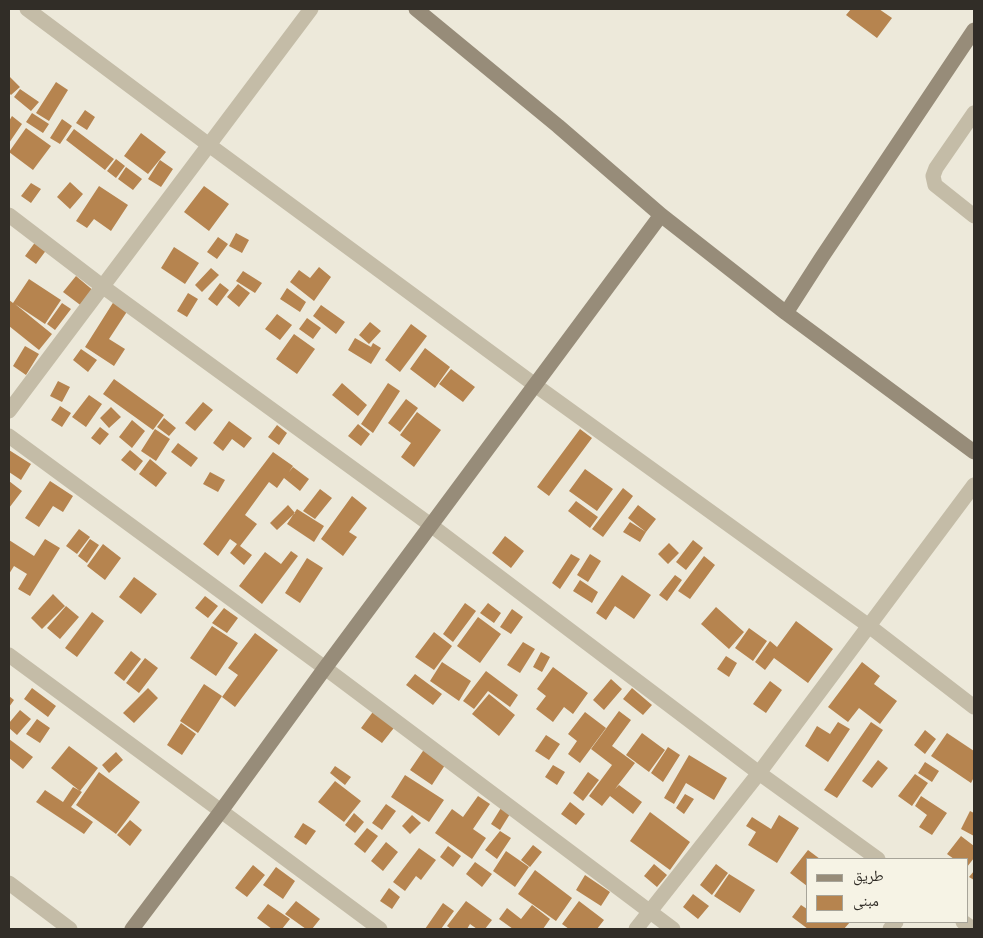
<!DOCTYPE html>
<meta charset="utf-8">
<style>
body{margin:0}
#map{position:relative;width:983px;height:938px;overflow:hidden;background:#ede9da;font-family:"Asap Condensed","Noto Naskh Arabic",sans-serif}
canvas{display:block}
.frame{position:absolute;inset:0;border:10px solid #312d27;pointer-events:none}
.legend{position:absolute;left:806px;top:858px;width:162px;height:65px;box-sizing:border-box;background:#f6f3e5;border:1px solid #a7a499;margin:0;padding:6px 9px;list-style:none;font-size:15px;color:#312d27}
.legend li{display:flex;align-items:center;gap:10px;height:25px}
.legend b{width:25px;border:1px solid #a7a499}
</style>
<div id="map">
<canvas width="983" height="938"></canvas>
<div class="frame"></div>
<ul class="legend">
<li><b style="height:6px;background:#978c79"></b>طريق</li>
<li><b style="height:14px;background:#b6844f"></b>مبنى</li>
</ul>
</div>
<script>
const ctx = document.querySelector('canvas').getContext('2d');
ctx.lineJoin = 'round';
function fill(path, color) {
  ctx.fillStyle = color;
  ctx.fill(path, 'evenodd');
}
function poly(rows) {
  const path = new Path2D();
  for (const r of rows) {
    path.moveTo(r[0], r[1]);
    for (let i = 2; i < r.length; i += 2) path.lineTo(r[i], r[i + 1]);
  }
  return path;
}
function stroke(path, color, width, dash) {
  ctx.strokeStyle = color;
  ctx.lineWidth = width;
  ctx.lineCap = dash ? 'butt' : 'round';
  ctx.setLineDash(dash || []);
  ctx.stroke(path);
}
const building = poly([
 [851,9,879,9,892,18,877,38,846,15],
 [9,76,20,87,11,95,9,93],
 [56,82,68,90,49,121,36,113],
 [20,89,39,102,31,111,14,97],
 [85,110,95,117,87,130,76,123],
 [32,113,49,124,43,133,26,122],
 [12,116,22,124,9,143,9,121],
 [62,119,72,126,60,144,50,138],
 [26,128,51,146,33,170,9,152],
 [74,129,114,159,105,170,66,140],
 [141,133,166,152,148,174,124,156],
 [116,159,125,166,116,178,107,171],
 [160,160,173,169,161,187,148,179],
 [126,167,142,179,133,190,118,179],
 [70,182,83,194,70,209,57,197],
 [31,183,41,189,31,203,21,196],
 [99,186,128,205,111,231,94,219,87,228,76,221],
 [204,186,229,204,209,231,184,212],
 [236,233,249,240,242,253,229,246],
 [39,237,50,245,36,264,25,256],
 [218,237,228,244,217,259,207,252],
 [174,247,199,263,185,284,161,268],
 [319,267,331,277,314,301,290,282,299,270,310,278],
 [211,268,219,275,202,292,195,285],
 [243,271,262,283,255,293,236,281],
 [76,276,95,292,83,307,63,292],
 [29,279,61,300,45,324,15,304,52,334,39,350,9,326,9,300,13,303],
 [220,283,229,290,217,306,208,299],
 [238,284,250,293,239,307,227,297],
 [287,288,306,302,300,312,280,299],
 [188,293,198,299,187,317,177,311],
 [116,298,130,307,109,339,125,349,114,366,85,347],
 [62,303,71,309,55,330,47,324],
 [321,305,345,322,336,334,313,316],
 [277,314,292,325,280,340,265,329],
 [307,318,321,328,313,339,299,329],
 [370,322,381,331,369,344,359,335],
 [411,324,427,336,400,372,385,360],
 [294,334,315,349,297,374,276,359],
 [355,338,371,347,373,343,381,348,371,364,348,350],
 [25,346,39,354,26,375,13,366],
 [425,348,450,367,435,388,410,369],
 [81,349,97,360,88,372,73,360],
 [451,369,475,387,463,402,439,384],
 [114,379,164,415,153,430,103,394],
 [58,381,70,387,62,402,50,396],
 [342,383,367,405,358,416,332,395],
 [388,383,400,391,373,433,361,424],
 [89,395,102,404,86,427,72,417],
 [406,399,418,408,400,432,388,423],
 [203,402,213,410,195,431,185,423],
 [60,406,71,413,62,427,51,420],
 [111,407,121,417,109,428,100,418],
 [417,412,441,430,414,467,401,457,411,443,400,435],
 [164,418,176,428,169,436,157,427],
 [132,420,145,431,132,448,119,437],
 [229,421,252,438,244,448,232,439,223,451,213,443],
 [358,424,370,434,361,446,348,436],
 [277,425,287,433,279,445,268,437],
 [100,427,109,434,100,445,91,438],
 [155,429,170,439,156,461,141,451],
 [580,429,592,438,549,496,537,487],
 [178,443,198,458,191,467,171,452],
 [9,450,31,464,21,480,9,472],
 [130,450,143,461,135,471,121,460],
 [273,452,293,466,289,472,293,467,309,479,300,491,284,478,277,488,269,482,245,515,257,524,240,546,252,555,244,565,230,553,237,544,230,539,218,556,203,544],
 [150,459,167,473,156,487,139,474],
 [585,469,613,489,597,511,569,491],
 [210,472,225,480,218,492,203,484],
 [9,481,22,491,9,508],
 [50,481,73,496,63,512,53,506,39,527,25,518],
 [623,488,633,496,603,537,592,529],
 [320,489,332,498,315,519,303,511],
 [352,496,367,508,349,532,357,537,343,556,321,539],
 [576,501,598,517,590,528,568,511],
 [288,505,295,513,277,530,270,523],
 [638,505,656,519,646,532,628,518],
 [297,509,324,526,314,542,287,524],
 [630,522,646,532,640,542,623,532],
 [79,529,90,537,77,554,66,546],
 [505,536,524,551,511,568,492,553],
 [45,539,60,548,30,596,18,589,27,574,14,566,9,574,9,540,34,556],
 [90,539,99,545,87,563,78,556],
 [693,540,703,548,686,570,676,562],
 [669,543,679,553,668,564,658,554],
 [103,544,121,558,105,580,87,566],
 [291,551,298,556,262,604,239,586,265,552,281,564],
 [571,554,580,559,560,589,552,583],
 [590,554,601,561,588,582,577,575],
 [704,556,715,565,690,599,678,591],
 [307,558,323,568,300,603,285,593],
 [622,575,651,595,634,619,615,606,606,620,596,613],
 [675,575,682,580,667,601,659,595],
 [134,577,157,594,141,614,119,597],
 [580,580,598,592,592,603,573,591],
 [53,594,65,606,42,629,31,618],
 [205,596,218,606,208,618,195,608],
 [465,603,476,611,453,642,443,634],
 [488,603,501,613,494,623,480,613],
 [66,606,79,617,60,639,47,628],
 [716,607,744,632,729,649,701,624],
 [224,608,238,618,227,633,212,623],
 [512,609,523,617,511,634,500,627],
 [92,612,104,621,77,657,65,648],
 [478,617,501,634,480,663,457,646],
 [796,621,833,649,808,683,774,658,765,670,755,662,770,641,777,647],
 [212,626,238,643,216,676,190,658],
 [749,628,767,641,753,661,735,648],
 [434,632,452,646,434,670,415,657],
 [255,633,278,650,235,707,222,697,238,675,228,668],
 [523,642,535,649,520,673,507,665],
 [131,651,141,659,124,681,114,673],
 [541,652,550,657,542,672,533,667],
 [726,656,737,663,729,677,717,669],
 [145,658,158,668,139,693,126,683],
 [442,662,471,681,459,701,430,681],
 [862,662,880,676,874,684,897,701,880,724,859,708,848,722,828,707],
 [553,667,588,693,573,714,564,707,553,722,536,709,546,696,537,689],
 [486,671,518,695,510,707,488,691,474,709,463,701],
 [415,674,442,694,433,705,406,685],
 [611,679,622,689,604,710,593,700],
 [770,681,782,690,766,713,753,704],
 [204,684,222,696,198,733,180,721],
 [32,688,56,706,48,717,24,699],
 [148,688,158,698,134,723,123,713],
 [632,688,652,705,643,715,623,699],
 [489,694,515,715,499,736,472,714],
 [9,696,14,700,9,707],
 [375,709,397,724,382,743,361,728],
 [20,710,31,719,17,735,9,728,9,723],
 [619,711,631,720,612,746,635,763,615,789,619,785,642,802,633,814,610,796,602,806,589,796,612,765,591,749],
 [585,712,606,728,580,763,568,754,577,741,568,734],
 [37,719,50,728,40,743,26,734],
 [838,722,850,729,828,762,805,746,817,726,830,734],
 [871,722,883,730,837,798,824,790],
 [181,723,196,734,182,755,167,745],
 [925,730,936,739,925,754,914,745],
 [642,733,665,750,649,772,626,755],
 [947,733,974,751,974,777,971,783,931,756],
 [546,735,560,744,549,760,535,751],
 [9,739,33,757,23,769,9,758],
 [69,746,98,768,80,791,51,768],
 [668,747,680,755,663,782,651,773],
 [425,748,447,762,432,785,410,770],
 [116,752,123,760,109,773,102,765],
 [689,755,727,778,714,800,686,783,674,804,664,798],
 [878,760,888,768,872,788,862,781],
 [925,762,939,771,932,782,918,773],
 [553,765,565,772,557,785,545,777],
 [335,766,351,777,345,785,330,773],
 [99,772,140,802,116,834,76,805],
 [588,772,599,780,583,801,573,793],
 [915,774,928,783,912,806,898,796],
 [405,775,444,800,429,822,391,797],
 [335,781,361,801,344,822,318,802],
 [73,787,82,792,71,807,93,822,84,834,36,802,45,790,63,802],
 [685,794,694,799,684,814,676,808],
 [478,796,490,804,473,829,486,838,472,859,435,833,452,809,463,817],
 [921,796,947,813,932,835,919,827,927,815,915,806],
 [570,802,585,814,576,825,561,814],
 [386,804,396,811,382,830,372,823],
 [501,808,510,814,500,830,491,824],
 [970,811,974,813,974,836,961,829],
 [650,812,690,842,670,870,630,841],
 [354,813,364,822,355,833,345,825],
 [412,815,421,823,410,834,402,826],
 [779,815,799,828,777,863,748,845,756,832,746,826,752,817,771,829],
 [130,820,142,830,130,846,117,835],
 [303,823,316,831,306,845,294,837],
 [367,828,378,836,365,853,354,844],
 [500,831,511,838,497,859,485,850],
 [961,836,974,846,974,858,967,867,967,859,954,859,947,854],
 [386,842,398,852,383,871,371,861],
 [533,845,542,852,530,867,521,860],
 [448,846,461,856,453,867,440,857],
 [419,848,436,860,421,880,416,876,405,891,393,882],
 [808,850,820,859,807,859,807,886,790,873],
 [506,851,529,867,515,887,493,871],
 [475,862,492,874,482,887,466,874],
 [654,864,667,875,657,887,644,876],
 [716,864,728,873,712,895,700,885],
 [253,865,265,875,247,897,235,888],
 [276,867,295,881,283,899,263,885],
 [535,870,572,898,556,921,518,894],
 [974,871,974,880,969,877],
 [729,874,755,890,740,913,714,896],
 [585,875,610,892,601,906,576,890],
 [389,888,400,897,392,909,380,901],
 [693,894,709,906,698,919,683,907],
 [296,901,320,919,312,929,306,929,285,914],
 [466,901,492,920,485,929,477,929,470,924,467,929,451,929,447,926],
 [579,901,604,920,597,929,569,929,562,924],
 [443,903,454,911,441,929,425,929],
 [268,904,290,919,282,929,272,929,257,918],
 [532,905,550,919,543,929,513,929,499,919,507,908,521,919],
 [801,905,807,909,807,922,850,922,844,929,808,929,792,917]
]);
const street = poly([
 [27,9,209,145,535,385,869,626,974,707],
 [974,113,936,168,933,176,935,185,974,216],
 [9,215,102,286,432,526,759,773,878,859],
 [9,411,311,9],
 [9,436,325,668,673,929],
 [9,655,221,811,380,929],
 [9,883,70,929],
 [963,922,973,929],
 [636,929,759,773,974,485],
 [890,929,896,922]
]);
const secondary = poly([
 [661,215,786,313,974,452],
 [786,313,822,257,974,30],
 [132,929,221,811,325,668,661,215,558,126,416,9]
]);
fill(building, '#b6844f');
stroke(street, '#c4bca7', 15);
stroke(secondary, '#978c79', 15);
</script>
